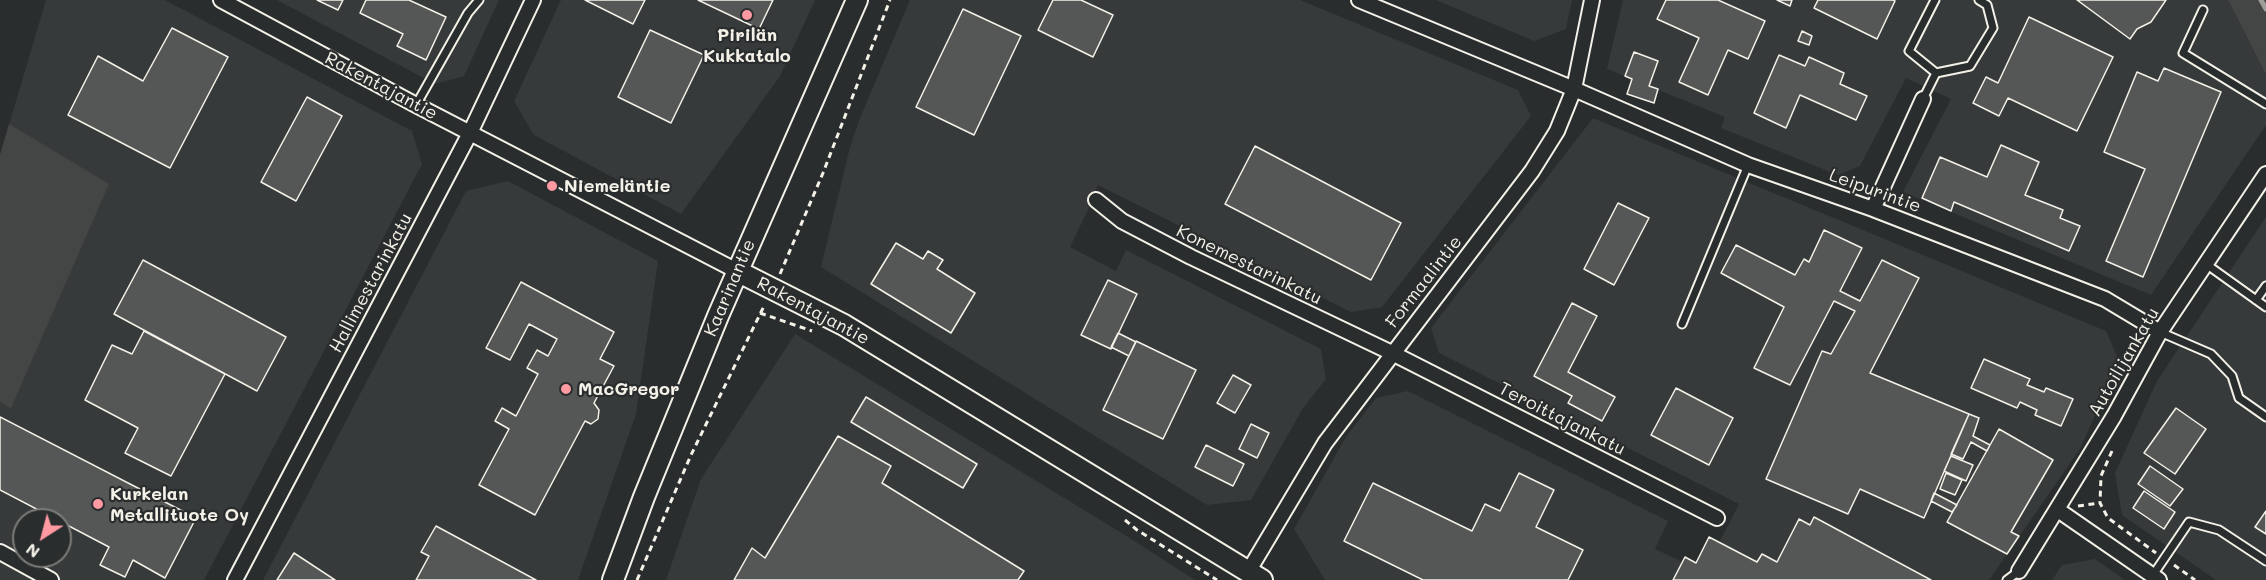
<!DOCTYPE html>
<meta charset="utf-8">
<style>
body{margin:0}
#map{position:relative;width:2266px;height:580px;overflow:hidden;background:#2a2d2e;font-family:Mali,sans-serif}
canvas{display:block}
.north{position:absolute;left:12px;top:508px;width:60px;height:60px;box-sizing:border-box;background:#2a2d2e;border:2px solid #7b7b78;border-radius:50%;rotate:216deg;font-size:16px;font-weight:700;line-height:24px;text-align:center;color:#f4f1e8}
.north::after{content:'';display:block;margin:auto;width:21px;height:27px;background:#ff9aa2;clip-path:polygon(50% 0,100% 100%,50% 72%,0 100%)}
</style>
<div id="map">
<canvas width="2266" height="580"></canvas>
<div class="north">N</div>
</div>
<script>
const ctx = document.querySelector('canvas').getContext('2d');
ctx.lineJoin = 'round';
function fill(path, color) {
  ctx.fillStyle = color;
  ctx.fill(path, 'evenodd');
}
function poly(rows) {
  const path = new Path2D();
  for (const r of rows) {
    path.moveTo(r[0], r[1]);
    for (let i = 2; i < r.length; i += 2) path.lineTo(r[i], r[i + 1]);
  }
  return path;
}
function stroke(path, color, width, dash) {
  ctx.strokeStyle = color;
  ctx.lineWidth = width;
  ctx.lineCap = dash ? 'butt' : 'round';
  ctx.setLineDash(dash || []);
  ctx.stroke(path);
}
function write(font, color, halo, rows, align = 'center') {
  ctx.font = font + ' Mali,sans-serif';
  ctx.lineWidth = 4.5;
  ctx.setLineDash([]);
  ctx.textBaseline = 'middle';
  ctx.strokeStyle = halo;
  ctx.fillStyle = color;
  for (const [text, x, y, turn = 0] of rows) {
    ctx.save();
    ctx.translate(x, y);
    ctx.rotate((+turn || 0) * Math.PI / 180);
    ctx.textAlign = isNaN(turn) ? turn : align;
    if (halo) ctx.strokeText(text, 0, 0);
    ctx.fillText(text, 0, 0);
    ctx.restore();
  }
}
const built = poly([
 [46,0,165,0,412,131,422,164,204,580,0,580,0,155],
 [24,520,60,520,60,556,24,556],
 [277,0,499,0,464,76,435,84],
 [561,0,815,0,780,76,681,214,534,135,514,101],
 [910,0,1300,0,1518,90,1531,116,1382,307,1351,312,1098,185,1087,212,1070,247,1116,271,1126,250,1321,349,1326,379,1303,408,1251,500,1207,505,821,267,850,147,860,118],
 [1436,0,1572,0,1566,29,1534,41],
 [1623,0,2228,0,2266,75,2266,125,2151,295,1903,192,1951,99,1906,78,1860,166,1838,175,1721,128,1725,117,1607,69],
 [1593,118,2106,331,2119,361,2080,449,1989,580,1325,580,1294,529,1346,437,1376,398,1408,391,1668,521,1655,549,1704,572,1739,504,1439,353,1431,328],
 [508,181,658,261,636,414,578,580,263,580,466,191],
 [2266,217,2266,580,2216,580,2122,515,2115,473,2157,381],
 [795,334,1125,535,1195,580,666,580,701,479],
 [2095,559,2125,580,2052,580,2062,565]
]);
const green = poly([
 [2228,0,2266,0,2266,75],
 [9,124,109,184,11,408,0,402,0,155]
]);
const stream = poly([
 [2261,0,2266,9]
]);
const building = poly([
 [317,0,343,0,338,10,317,0],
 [366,0,409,0,446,17,426,60,397,46,403,34,360,13,366,0],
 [585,0,645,0,633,24,585,0],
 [698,0,773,0,759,29,698,0],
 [1053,0,1081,0,1113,15,1093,57,1038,30,1053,0],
 [1666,0,1718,0,1765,21,1748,59,1728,50,1708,95,1679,82,1699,38,1657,19,1666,0],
 [1777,0,1792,0,1790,6,1777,0],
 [1818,0,1893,0,1895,1,1877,39,1814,8,1818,0],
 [2077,0,2166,0,2151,22,2137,29,2130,39,2077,0],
 [963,9,1021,36,974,135,916,107,963,9],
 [2029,17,2113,57,2077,131,2008,98,1999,116,1973,103,1986,77,1998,83,2029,17],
 [172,28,228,57,170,168,68,115,98,56,143,81,172,28],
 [650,30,704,55,671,123,618,97,650,30],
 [1802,31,1812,36,1809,45,1798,41,1802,31],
 [1634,52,1658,61,1649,86,1658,89,1654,103,1627,94,1632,79,1625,76,1634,52],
 [1779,55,1805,66,1809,57,1844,73,1840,84,1867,96,1856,120,1800,95,1786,128,1754,113,1779,55],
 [2164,68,2221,92,2143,277,2106,261,2145,169,2104,152,2137,72,2158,81,2164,68],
 [307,97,342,116,296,201,261,182,307,97],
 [2001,145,2039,162,2025,195,2063,210,2060,218,2080,226,2069,251,1954,202,1951,211,1922,198,1940,157,1987,177,2001,145],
 [1255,146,1401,223,1371,280,1225,204,1255,146],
 [1618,203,1649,218,1614,285,1584,269,1618,203],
 [1824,230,1862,248,1840,291,1860,301,1882,260,1919,278,1870,373,1969,414,1924,518,1860,489,1848,514,1766,479,1822,351,1831,354,1855,311,1834,301,1790,385,1754,368,1784,307,1721,273,1736,245,1795,275,1804,259,1809,262,1824,230],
 [896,243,923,259,928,251,943,260,937,269,975,293,951,333,871,284,896,243],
 [143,260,286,337,257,391,114,314,143,260],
 [1108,280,1137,294,1111,349,1081,335,1108,280],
 [521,282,614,332,600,359,614,366,594,403,599,410,598,419,591,424,585,421,535,515,479,485,509,429,495,421,502,408,516,416,538,374,527,368,537,350,548,356,557,339,529,324,510,360,486,348,521,282],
 [1572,303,1597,316,1568,372,1615,397,1602,421,1568,403,1572,396,1534,376,1572,303],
 [144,331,225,374,171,476,125,453,138,428,85,400,112,345,132,354,144,331],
 [1118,333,1136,342,1129,356,1111,347,1118,333],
 [1136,341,1196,370,1163,439,1103,410,1136,341],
 [1984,359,2030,379,2027,385,2044,392,2046,388,2073,399,2061,426,2035,415,2037,410,2020,402,2017,408,1971,388,1984,359],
 [1233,375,1251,385,1235,413,1217,403,1233,375],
 [1676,388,1733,418,1709,465,1651,435,1676,388],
 [866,397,977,464,963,488,851,422,866,397],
 [2176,408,2206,429,2175,474,2144,453,2176,408],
 [1969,414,1979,418,1973,436,1990,445,1987,451,1971,442,1963,459,1951,454,1969,414],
 [0,417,196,518,165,578,133,560,125,577,100,565,109,547,0,490,0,417],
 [1251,424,1269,433,1257,458,1239,449,1251,424],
 [1999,429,2053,460,2011,532,2019,536,2007,554,1947,522,1999,429],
 [838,436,891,466,882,483,1024,571,1018,580,734,580,752,548,765,558,838,436],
 [1206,445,1244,464,1233,486,1195,467,1206,445],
 [1951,456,1973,465,1966,481,1944,471,1951,456],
 [2150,466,2183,489,2170,506,2138,484,2150,466],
 [1519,473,1554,490,1536,527,1583,550,1568,580,1423,580,1344,541,1373,483,1472,531,1485,504,1500,511,1519,473],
 [1946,473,1962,480,1955,495,1940,489,1946,473],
 [2144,491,2175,512,2164,529,2133,508,2144,491],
 [1934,493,1957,505,1952,512,1931,501,1934,493],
 [2266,511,2266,534,2255,527,2266,511],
 [1814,517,1931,580,1673,580,1685,557,1696,563,1709,537,1757,562,1762,554,1777,562,1799,519,1810,525,1814,517],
 [436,526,536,580,416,580,429,556,421,552,436,526],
 [294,553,335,580,277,580,294,553]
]);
const path = poly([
 [780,274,823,173,890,0],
 [760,313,812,331],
 [2112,451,2101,476,2100,503,2108,518,2156,553],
 [2078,506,2100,503],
 [1125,520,1137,530,1217,580],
 [2174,565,2195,580],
 [637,580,691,455,765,304]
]);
const lane = poly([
 [1935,0,1909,51,1936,73],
 [2203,10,2183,53,2266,104],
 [1923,99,1936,73,1970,66,1993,28,1987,5,1979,0],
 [416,105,468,13,479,0],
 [2206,264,2266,307],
 [2256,300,2266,286],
 [1682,324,1748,165],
 [2160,332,2211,354,2232,376,2239,398,2266,417],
 [2153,575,2189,522,2219,530,2266,561],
 [2007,580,2019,571]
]);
const street = poly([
 [221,0,416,105,737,271],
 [1359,0,1574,89,1748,165,1873,209,2105,299,2160,332],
 [1096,200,1122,221,1191,257,1392,353,1717,518],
 [1873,209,1923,99],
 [2058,510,2159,580],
 [0,552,51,580],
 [2019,571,2114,416,2160,332,2266,174],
 [1248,572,1325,443,1532,171,1557,131,1574,89,1592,0],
 [235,580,470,133,533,0]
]);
const secondary = poly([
 [737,271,844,325,1262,580],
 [613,580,644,497,718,316,857,0]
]);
const markers = [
 [747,15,6,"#ff9aa2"],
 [552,186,6,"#ff9aa2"],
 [566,389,6,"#ff9aa2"],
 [98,504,6,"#ff9aa2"]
];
const poiNames = [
 ["Pirilän",747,35,"center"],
 ["Kukkatalo",747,56,"center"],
 ["Niemeläntie",564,186],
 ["MacGregor",578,389],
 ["Kurkelan",110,494],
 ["Metallituote Oy",110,515]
];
const streetNames = [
 ["Rakentajantie",381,86,28],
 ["Leipurintie",1875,191,20],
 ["Konemestarinkatu",1249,265,26],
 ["Formaalintie",1424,282,-52],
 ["Hallimestarinkatu",371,283,-62],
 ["Kaarinantie",730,288,-67],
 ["Rakentajantie",813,311,28],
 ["Autoilijankatu",2124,362,-60],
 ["Teroittajankatu",1562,419,27]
];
fill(built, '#373a3a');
fill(green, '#444645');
stroke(stream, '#9f9f9a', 5);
fill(building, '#555756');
stroke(building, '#f4f1e8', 1.5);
stroke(lane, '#f4f1e8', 11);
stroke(street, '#f4f1e8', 18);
stroke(secondary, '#f4f1e8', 24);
stroke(path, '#f4f1e8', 3, [6, 4.5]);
stroke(lane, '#2a2d2e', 7);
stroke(street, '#2a2d2e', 14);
stroke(secondary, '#2a2d2e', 20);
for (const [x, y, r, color] of markers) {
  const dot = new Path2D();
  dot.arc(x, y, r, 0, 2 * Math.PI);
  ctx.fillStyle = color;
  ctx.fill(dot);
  stroke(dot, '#2a2d2e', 2);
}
write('bold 18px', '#f4f1e8', '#2a2d2e', poiNames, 'left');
write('18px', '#f4f1e8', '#2a2d2e', streetNames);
</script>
